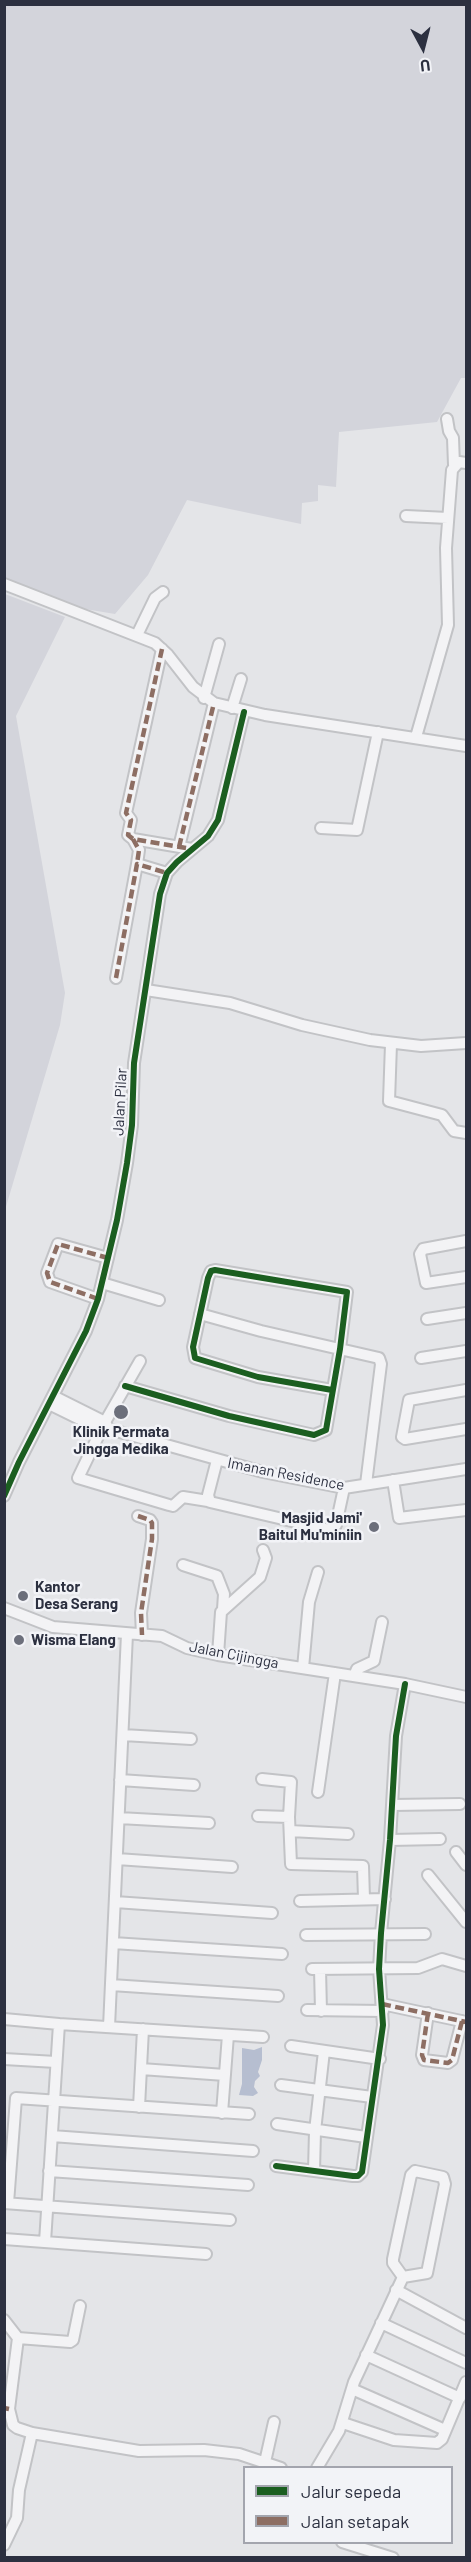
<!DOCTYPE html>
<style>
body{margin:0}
#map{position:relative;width:471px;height:2562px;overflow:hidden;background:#e4e5e8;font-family:Barlow,sans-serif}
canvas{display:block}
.frame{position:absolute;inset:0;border:6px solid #2c3040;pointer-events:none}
.legend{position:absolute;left:243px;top:2466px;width:210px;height:78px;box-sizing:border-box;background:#f2f3f7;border:2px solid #a3a5ae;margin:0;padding:8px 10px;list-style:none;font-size:18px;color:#2c3040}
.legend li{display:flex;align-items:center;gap:12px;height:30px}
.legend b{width:30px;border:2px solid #a3a5ae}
.north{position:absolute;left:393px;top:18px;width:60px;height:60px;-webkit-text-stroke:4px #f2f3f7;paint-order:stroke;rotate:173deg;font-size:16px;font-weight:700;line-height:24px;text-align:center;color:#2c3040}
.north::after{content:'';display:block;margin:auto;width:21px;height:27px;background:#2c3040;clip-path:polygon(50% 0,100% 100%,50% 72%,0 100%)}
</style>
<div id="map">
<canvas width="471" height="2562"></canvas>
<div class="frame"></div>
<ul class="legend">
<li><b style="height:8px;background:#1b5e20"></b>Jalur sepeda</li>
<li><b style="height:8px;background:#8d6e63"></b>Jalan setapak</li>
</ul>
<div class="north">U</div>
</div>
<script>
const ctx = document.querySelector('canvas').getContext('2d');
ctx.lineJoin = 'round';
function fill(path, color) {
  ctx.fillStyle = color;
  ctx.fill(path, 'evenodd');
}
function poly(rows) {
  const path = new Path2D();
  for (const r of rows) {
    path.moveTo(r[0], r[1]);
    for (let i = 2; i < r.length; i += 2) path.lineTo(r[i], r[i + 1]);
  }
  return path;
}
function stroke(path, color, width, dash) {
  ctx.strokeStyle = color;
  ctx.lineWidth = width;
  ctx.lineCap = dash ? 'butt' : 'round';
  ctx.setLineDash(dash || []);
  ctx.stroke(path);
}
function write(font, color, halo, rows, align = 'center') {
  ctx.font = font + ' Barlow,sans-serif';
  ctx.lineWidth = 5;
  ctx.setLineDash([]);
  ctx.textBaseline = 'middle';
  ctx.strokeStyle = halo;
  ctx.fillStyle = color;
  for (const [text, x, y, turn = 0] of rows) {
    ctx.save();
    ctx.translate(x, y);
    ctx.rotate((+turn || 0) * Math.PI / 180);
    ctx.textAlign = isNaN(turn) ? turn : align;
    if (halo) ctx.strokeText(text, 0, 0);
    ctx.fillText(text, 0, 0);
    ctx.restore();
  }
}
const built = poly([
 [4,5,466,5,466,378,461,378,437,422,339,432,336,487,318,485,318,501,302,503,301,524,187,500,148,575,115,614,61,605,5,582],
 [5,594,65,617,16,716,65,993,60,1025,5,1210]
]);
const water = poly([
 [262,2047,262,2060,258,2072,260,2076,255,2081,254,2087,258,2093,253,2096,239,2095,242,2084,242,2048,254,2050]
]);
const minor = poly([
 [447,419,449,431,453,438,454,465],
 [406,516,448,518],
 [4,584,155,643,168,655,193,687,214,703,265,715,466,746],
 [137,635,155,598,163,592],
 [162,649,126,813,131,820,128,835,133,839,192,849],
 [204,698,219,644],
 [232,708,241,679],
 [416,737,448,625,446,548,452,470,459,462,466,463],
 [321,828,357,830,378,732],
 [133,839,139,850,137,864],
 [179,847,214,703],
 [116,978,137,864,167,873],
 [146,990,230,1003,302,1025,370,1040,421,1046,466,1043],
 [391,1044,389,1101,442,1115,454,1131,466,1133],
 [466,1241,423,1249,420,1254,426,1283,466,1277],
 [102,1283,159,1300],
 [98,1299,50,1282,47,1273,58,1244,108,1258],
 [200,1314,261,1331,379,1358,381,1364,366,1484],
 [427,1319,466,1313],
 [421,1358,466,1351],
 [140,1361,105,1422,78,1478,169,1505,173,1506,183,1497,208,1501],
 [125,1386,229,1416,314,1435,326,1430,340,1349,347,1292,215,1270,211,1271,208,1278,193,1347,195,1358,258,1377,332,1390],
 [466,1390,409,1400,402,1437,405,1439,466,1429],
 [53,1396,105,1422,108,1428],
 [49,1404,102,1430,109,1429,263,1472,344,1488,466,1469],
 [217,1460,208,1495,210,1502,330,1530,336,1525,344,1488],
 [393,1480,399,1518,466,1510],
 [4,1496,19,1462,86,1331,98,1299,117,1220,127,1163,132,1125,134,1063,160,894,167,873,177,862,208,836,218,820,244,712],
 [138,1516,150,1520,152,1523,152,1539,141,1613,142,1635],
 [183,1565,217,1576,224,1594,223,1609],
 [4,1608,53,1627,162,1636,187,1648,218,1655,405,1684,466,1697],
 [218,1655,221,1612,260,1577,266,1558,263,1550],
 [303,1668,309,1602,318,1572],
 [354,1676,357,1669,374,1661,382,1622],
 [123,1735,191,1739],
 [262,1779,291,1782,289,1817,291,1864,363,1866,364,1899],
 [120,1780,194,1785],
 [318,1792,335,1673],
 [393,1805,460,1804],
 [258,1816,289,1817],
 [119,1818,209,1823],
 [290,1831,348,1834],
 [390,1840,440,1839],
 [456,1852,466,1865],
 [117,1859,232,1867],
 [428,1875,466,1922],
 [300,1901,385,1899],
 [115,1902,272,1913],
 [306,1935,425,1934],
 [113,1943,282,1954],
 [312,1969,418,1968,442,1959,466,1966],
 [320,1969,321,2011],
 [111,1985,278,1996],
 [382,2004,466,2022],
 [307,2010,383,2011],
 [428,2013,422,2055,424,2060,448,2063,452,2060,462,2021],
 [4,2019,59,2024],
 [109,2027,127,1634],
 [291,2046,380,2059],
 [4,2059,56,2062],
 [141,2069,225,2075],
 [281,2085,372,2097],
 [139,2107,143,2029],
 [222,2113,228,2035],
 [277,2124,366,2137],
 [52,2136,253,2151],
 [276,2166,353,2176,358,2176,362,2172,383,2025,379,1969,381,1933,390,1840,396,1736,405,1684],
 [49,2171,248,2185],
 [314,2171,315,2131,324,2051],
 [415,2171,443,2177,445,2184,427,2273,403,2277,393,2263,393,2259,411,2175,415,2171],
 [4,2203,230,2220],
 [8,2203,16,2098,249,2114],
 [4,2239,206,2254],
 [45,2242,59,2024,263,2037],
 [396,2290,466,2328],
 [4,2320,18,2338,9,2409,13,2425,17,2428,32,2433,139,2451,204,2450,239,2454,281,2468],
 [381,2323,466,2363],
 [18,2338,70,2342,73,2340,80,2306],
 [366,2355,460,2398],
 [352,2389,445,2430],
 [343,2423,394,2440,437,2443,442,2439,466,2382],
 [265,2462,274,2422],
 [317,2468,339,2431,354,2382,403,2277],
 [342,2542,393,2558],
 [4,2545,17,2518,19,2490,32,2433]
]);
const quiet = poly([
 [162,649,126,813,131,820,128,835,133,839,192,849],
 [133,839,139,850,137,864],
 [179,847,214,703],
 [116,978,137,864,167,873],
 [98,1299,50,1282,47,1273,58,1244,108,1258],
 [138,1516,150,1520,152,1523,152,1539,141,1613,142,1635],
 [382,2004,466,2022],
 [428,2013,422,2055,424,2060,448,2063,452,2060,462,2021],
 [4,2408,9,2409]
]);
const cycleway = poly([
 [125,1386,229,1416,314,1435,326,1430,340,1349,347,1292,215,1270,211,1271,208,1278,193,1347,195,1358,258,1377,332,1390],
 [4,1496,19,1462,86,1331,98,1299,117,1220,127,1163,132,1125,134,1063,160,894,167,873,177,862,208,836,218,820,244,712],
 [276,2166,353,2176,358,2176,362,2172,383,2025,379,1969,381,1933,390,1840,396,1736,405,1684]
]);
const markers = [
 [121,1412,8,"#6c6f7b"],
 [374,1527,6,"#6c6f7b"],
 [23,1596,6,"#6c6f7b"],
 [19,1640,6,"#6c6f7b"]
];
const streetNames = [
 ["Jalan Pilar",120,1102,-87],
 ["Imanan Residence",286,1474,11],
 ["Jalan Cijingga",234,1655,11]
];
const poiNames = [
 ["Klinik Permata",121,1432,"center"],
 ["Jingga Medika",121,1449,"center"],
 ["Masjid Jami'",362,1518,"right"],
 ["Baitul Mu'miniin",362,1535,"right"],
 ["Kantor",35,1587],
 ["Desa Serang",35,1604],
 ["Wisma Elang",31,1640]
];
fill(built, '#d3d4db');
fill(water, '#b6bed0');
stroke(minor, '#c2c3c6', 14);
stroke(minor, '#f3f3f5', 10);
stroke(quiet, '#8d6e63', 4.5, [9, 4.5]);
stroke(cycleway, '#1b5e20', 6);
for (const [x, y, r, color] of markers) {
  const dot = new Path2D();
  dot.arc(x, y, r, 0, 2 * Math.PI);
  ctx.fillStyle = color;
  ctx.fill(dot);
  stroke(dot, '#f2f3f7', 2);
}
write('15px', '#2c3040', '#f2f3f7', streetNames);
write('bold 15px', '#2c3040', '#f2f3f7', poiNames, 'left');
</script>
